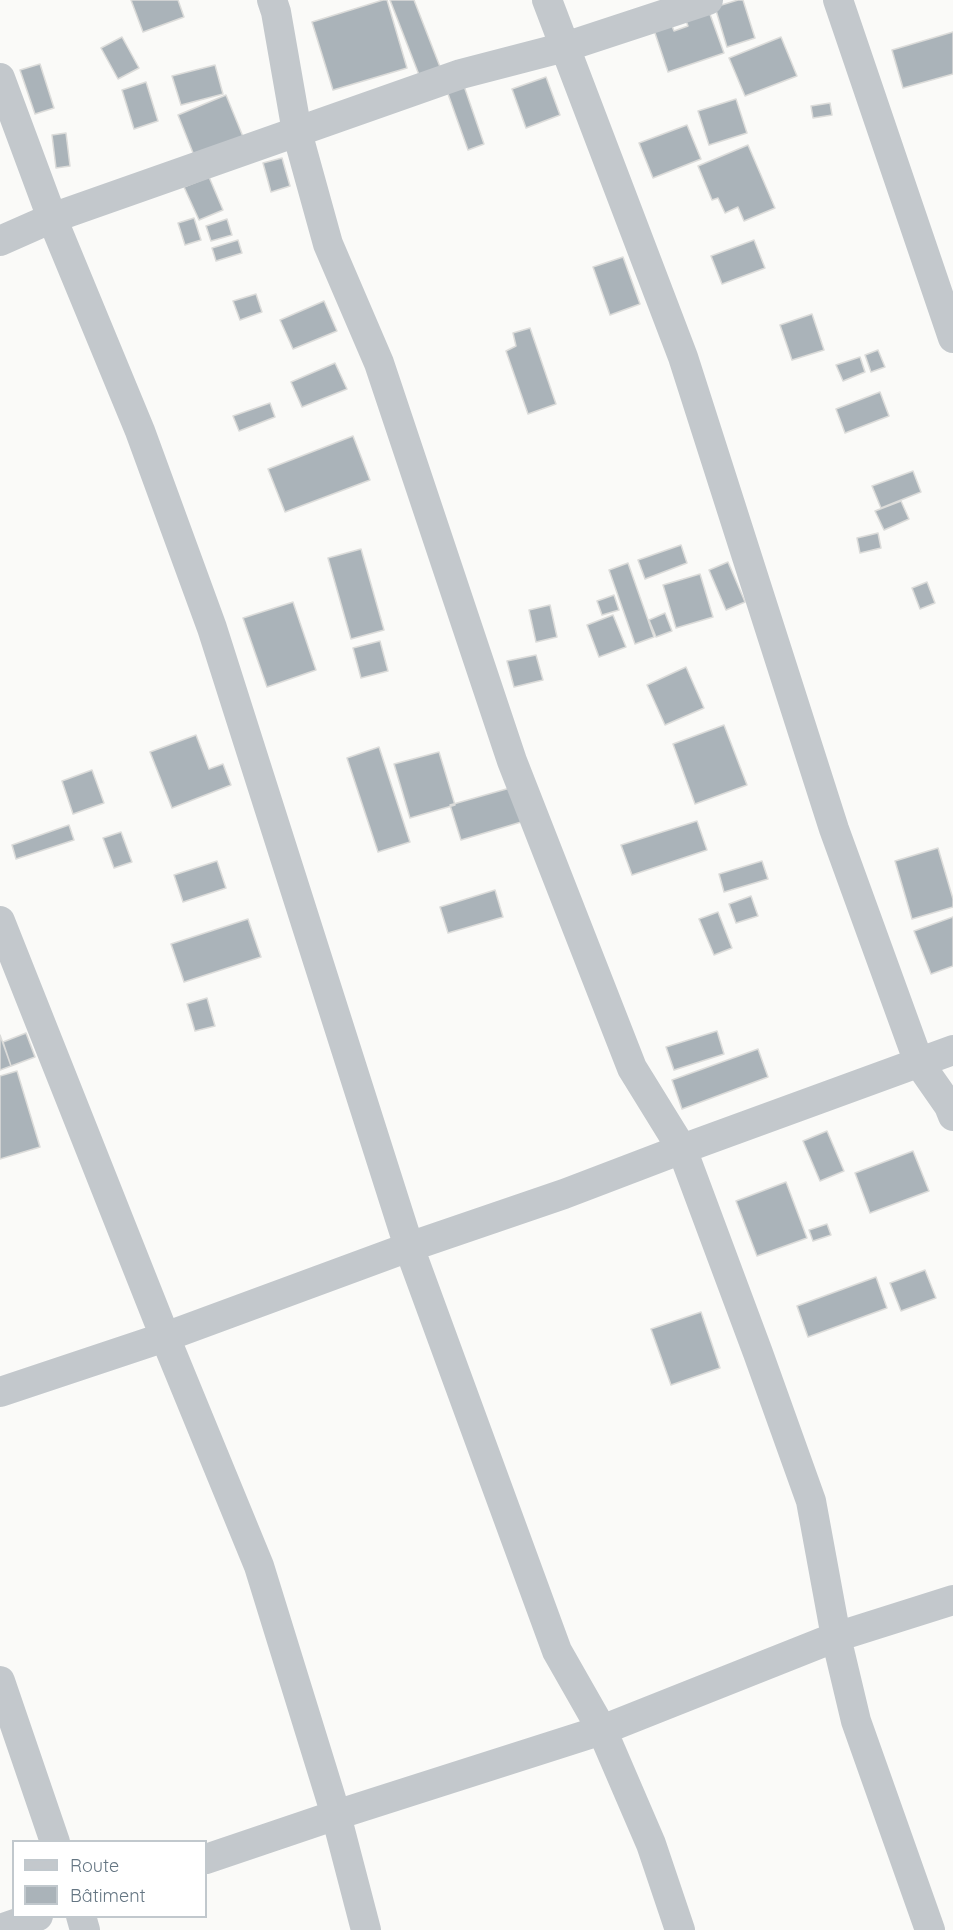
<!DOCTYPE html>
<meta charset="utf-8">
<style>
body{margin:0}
#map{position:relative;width:953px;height:1930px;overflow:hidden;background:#fafaf8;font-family:Quicksand,sans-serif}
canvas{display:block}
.legend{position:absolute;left:12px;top:1840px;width:195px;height:78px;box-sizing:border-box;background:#fff;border:2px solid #c1c8cd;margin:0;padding:8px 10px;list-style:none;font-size:18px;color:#657683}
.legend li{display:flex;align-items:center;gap:12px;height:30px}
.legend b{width:30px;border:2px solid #c1c8cd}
</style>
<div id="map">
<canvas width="953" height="1930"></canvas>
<ul class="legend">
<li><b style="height:8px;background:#c3c8cc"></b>Route</li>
<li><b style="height:16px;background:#aab3b9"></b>Bâtiment</li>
</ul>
</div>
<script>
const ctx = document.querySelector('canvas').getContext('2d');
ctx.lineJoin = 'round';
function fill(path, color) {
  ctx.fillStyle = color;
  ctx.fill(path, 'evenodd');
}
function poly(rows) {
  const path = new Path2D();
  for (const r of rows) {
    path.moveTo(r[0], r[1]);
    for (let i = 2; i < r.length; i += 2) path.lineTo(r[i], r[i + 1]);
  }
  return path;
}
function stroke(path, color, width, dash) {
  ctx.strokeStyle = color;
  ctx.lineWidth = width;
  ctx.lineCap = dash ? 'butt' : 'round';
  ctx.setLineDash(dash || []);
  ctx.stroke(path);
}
const building = poly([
 [131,0,178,0,184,17,143,32,131,0],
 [383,0,387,0,407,68,333,90,312,22,383,0],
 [390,0,414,0,442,72,421,80,390,0],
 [738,0,743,0,755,38,727,47,715,7,738,0],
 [707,6,724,53,668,72,653,27,670,21,674,31,688,26,683,13,707,6],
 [953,32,953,74,903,88,892,50,953,32],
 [122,37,139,68,118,79,101,48,122,37],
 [781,37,797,76,745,96,729,58,781,37],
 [40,64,54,108,35,114,20,70,40,64],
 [215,65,223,94,181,105,172,76,215,65],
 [546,77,560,115,526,128,512,89,546,77],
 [146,82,158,121,134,129,122,90,146,82],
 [464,86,484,144,468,150,447,91,464,86],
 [226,95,246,144,197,163,178,115,226,95],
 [736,99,747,133,709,145,698,111,736,99],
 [830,103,832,115,813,118,811,106,830,103],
 [687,125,701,159,653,178,639,143,687,125],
 [66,133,70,166,56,168,52,135,66,133],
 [748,145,775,208,744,221,738,207,725,213,718,198,712,200,698,166,748,145],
 [282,158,290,186,271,192,263,163,282,158],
 [209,177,223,210,199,220,184,187,209,177],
 [194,218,201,240,185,245,178,223,194,218],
 [227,219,232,235,211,241,206,226,227,219],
 [238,240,242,253,216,261,212,248,238,240],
 [754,240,765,268,722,284,711,256,754,240],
 [623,257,640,304,610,315,593,267,623,257],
 [256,294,262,312,240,320,233,301,256,294],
 [324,301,337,331,293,349,280,320,324,301],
 [812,314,824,350,792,360,780,325,812,314],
 [530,328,556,404,528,414,506,351,516,346,513,333,530,328],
 [878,350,885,367,871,372,865,355,878,350],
 [860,357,865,372,843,381,836,365,860,357],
 [335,363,347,389,302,407,291,382,335,363],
 [880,392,889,416,845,433,836,409,880,392],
 [270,403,275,417,239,431,233,416,270,403],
 [353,436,370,480,285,512,268,469,353,436],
 [913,471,921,492,881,508,872,486,913,471],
 [901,501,909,519,884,530,875,511,901,501],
 [878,533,881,548,860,553,857,538,878,533],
 [681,545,687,563,645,579,638,560,681,545],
 [361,549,384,630,351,639,328,558,361,549],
 [728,562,745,602,726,610,709,570,728,562],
 [628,563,654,637,635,644,609,570,628,563],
 [700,574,713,617,676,628,663,585,700,574],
 [927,582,935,603,920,609,912,588,927,582],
 [614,595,619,610,602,615,597,601,614,595],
 [293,602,316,670,267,687,243,618,293,602],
 [550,605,557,637,536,642,529,610,550,605],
 [665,613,672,631,656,637,649,620,665,613],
 [613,615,626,647,599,657,587,625,613,615],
 [380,641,388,671,361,678,353,648,380,641],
 [536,655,543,680,514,687,507,661,536,655],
 [686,667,704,708,665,725,647,685,686,667],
 [724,725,747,785,695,804,673,744,724,725],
 [196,735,209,769,223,764,231,785,172,808,150,752,196,735],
 [379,747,410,842,378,852,347,758,379,747],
 [439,752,455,805,410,818,394,764,439,752],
 [92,770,104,803,73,814,62,781,92,770],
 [517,786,528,820,461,840,450,805,517,786],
 [697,821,707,850,632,875,621,845,697,821],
 [69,825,74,840,16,859,12,845,69,825],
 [121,832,132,862,114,868,103,838,121,832],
 [938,848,953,899,953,907,912,919,895,861,938,848],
 [217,861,226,888,183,902,174,875,217,861],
 [762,861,768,879,724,892,719,874,762,861],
 [495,890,503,917,448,933,440,907,495,890],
 [751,896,758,916,736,923,729,904,751,896],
 [718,912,732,948,714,955,699,919,718,912],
 [953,917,953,966,931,974,914,931,953,917],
 [248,919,261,957,184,982,171,944,248,919],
 [207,998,215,1026,195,1031,187,1004,207,998],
 [717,1031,724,1054,674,1070,666,1047,717,1031],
 [26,1033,35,1057,11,1066,3,1042,26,1033],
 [0,1035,11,1066,0,1070,0,1035],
 [758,1049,768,1077,682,1109,672,1080,758,1049],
 [17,1071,40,1147,0,1159,0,1076,17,1071],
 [827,1131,844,1171,820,1181,803,1141,827,1131],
 [913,1151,929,1191,870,1213,855,1173,913,1151],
 [786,1182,807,1238,757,1256,736,1201,786,1182],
 [827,1224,831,1235,813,1241,809,1230,827,1224],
 [925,1270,936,1298,901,1311,890,1283,925,1270],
 [876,1277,887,1308,808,1337,797,1306,876,1277],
 [701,1312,720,1368,671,1385,651,1329,701,1312]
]);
const minor = poly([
 [272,0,276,12,297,132,328,244,379,363,512,761,632,1068,682,1149,758,1353,811,1501,836,1637,856,1721,930,1930],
 [547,0,683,357,834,829,919,1063,949,1106,953,1116],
 [838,0,953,338],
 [0,78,52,218,140,431,212,628,409,1247,557,1651,602,1730,651,1844,680,1930],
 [0,241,52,218,461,74,565,47,708,0],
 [0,921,165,1337,259,1566,336,1815,366,1930],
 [0,1392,165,1337,409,1247,564,1194,682,1149,953,1050],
 [0,1681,55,1842],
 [206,1859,336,1815,602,1730,836,1637,953,1600],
 [81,1916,85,1930],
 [0,1929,38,1916]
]);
fill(building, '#aab3b9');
stroke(building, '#dcdcda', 1.5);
stroke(minor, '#c3c8cc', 30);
</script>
